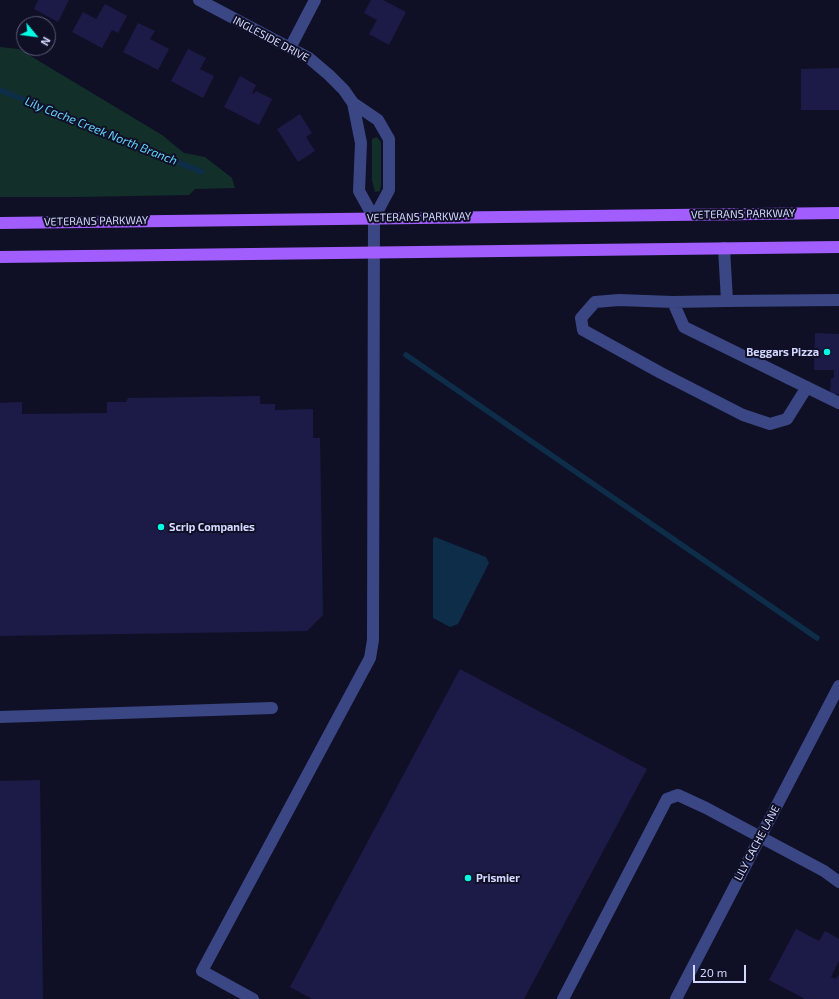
<!DOCTYPE html>
<style>
body{margin:0}
#map{position:relative;width:839px;height:999px;overflow:hidden;background:#0f1026;font-family:"Exo 2",sans-serif}
canvas{display:block}
.north{position:absolute;left:16px;top:16px;width:40px;height:40px;box-sizing:border-box;background:#0f1026;border:1px solid #5e607d;border-radius:50%;rotate:119deg;font-size:11px;font-weight:700;line-height:16px;text-align:center;color:#d4d8ff}
.north::after{content:'';display:block;margin:auto;width:14px;height:18px;background:#02fde5;clip-path:polygon(50% 0,100% 100%,50% 72%,0 100%)}
.scale{position:absolute;left:693px;top:965px;width:53px;height:18px;box-sizing:border-box;border:2px solid #d4d8ff;border-top:0;padding-left:5px;font-size:12px;line-height:14px;white-space:nowrap;color:#d4d8ff;-webkit-text-stroke:3px #0f1026;paint-order:stroke}
</style>
<div id="map">
<canvas width="839" height="999"></canvas>
<div class="north">N</div>
<div class="scale">20 m</div>
</div>
<script>
const ctx = document.querySelector('canvas').getContext('2d');
ctx.lineJoin = 'round';
function fill(path, color) {
  ctx.fillStyle = color;
  ctx.fill(path, 'evenodd');
}
function poly(rows) {
  const path = new Path2D();
  for (const r of rows) {
    path.moveTo(r[0], r[1]);
    for (let i = 2; i < r.length; i += 2) path.lineTo(r[i], r[i + 1]);
  }
  return path;
}
function stroke(path, color, width, dash) {
  ctx.strokeStyle = color;
  ctx.lineWidth = width;
  ctx.lineCap = dash ? 'butt' : 'round';
  ctx.setLineDash(dash || []);
  ctx.stroke(path);
}
function write(font, color, halo, rows, align = 'center') {
  ctx.font = font + ' "Exo 2",sans-serif';
  ctx.lineWidth = 4;
  ctx.setLineDash([]);
  ctx.textBaseline = 'middle';
  ctx.strokeStyle = halo;
  ctx.fillStyle = color;
  for (const [text, x, y, turn = 0] of rows) {
    ctx.save();
    ctx.translate(x, y);
    ctx.rotate((+turn || 0) * Math.PI / 180);
    ctx.textAlign = isNaN(turn) ? turn : align;
    if (halo) ctx.strokeText(text, 0, 0);
    ctx.fillText(text, 0, 0);
    ctx.restore();
  }
}
const green = poly([
 [0,47,19,49,162,135,184,153,205,157,232,178,235,188,195,189,189,195,76,197,0,197],
 [377,137,381,142,381,184,380,191,375,192,372,180,372,139]
]);
const water = poly([
 [435,537,486,557,489,563,458,624,450,627,433,618,433,539]
]);
const stream = poly([
 [0,90,202,172],
 [406,355,817,638]
]);
const building = poly([
 [38,0,69,0,58,22,34,9],
 [371,0,383,0,406,12,389,45,369,34,377,20,364,13],
 [105,4,127,16,118,33,112,30,102,48,72,32,83,12,96,19],
 [138,23,155,31,150,39,169,49,158,70,123,52],
 [188,49,206,58,200,69,214,76,203,98,171,81],
 [839,68,839,110,801,110,801,69],
 [240,76,256,85,252,93,254,94,256,91,272,99,259,125,224,107],
 [300,114,312,133,306,137,315,151,298,162,277,129],
 [815,333,839,334,839,394,830,394,831,378,834,378,834,370,814,370],
 [260,396,260,404,275,404,275,410,313,409,313,438,320,438,323,615,307,631,0,636,0,403,22,402,22,414,107,413,107,402,126,402,128,398],
 [460,669,647,769,524,999,312,999,290,987],
 [40,780,43,999,0,999,0,781],
 [796,929,819,941,825,931,839,939,839,961,831,977,836,979,839,974,839,999,805,999,769,980]
]);
const minor = poly([
 [199,0,309,58,329,75,344,90,353,103,361,143,359,191,374,218],
 [290,48,315,0],
 [724,248,727,301,839,300],
 [727,301,673,302,684,327,839,403],
 [673,302,619,300,595,302,581,318,583,330,661,373,743,415,770,424,787,419,807,387],
 [0,717,272,708],
 [253,999,202,971,370,658,373,640,374,218,389,190,389,139,378,120,353,103],
 [563,999,667,799,678,795,706,808,824,871,839,882],
 [676,999,839,686]
]);
const major = poly([
 [0,223,839,213],
 [0,257,839,247]
]);
const markers = [
 [827,352,4,"#02fde5"],
 [161,527,4,"#02fde5"],
 [468,878,4,"#02fde5"]
];
const streetNames = [
 ["INGLESIDE DRIVE",271,39,28],
 ["VETERANS PARKWAY",743,214,-1],
 ["VETERANS PARKWAY",419,217,-1],
 ["VETERANS PARKWAY",96,221,-1],
 ["LILY CACHE LANE",757,843,-62]
];
const poiNames = [
 ["Beggars Pizza",819,352,"right"],
 ["Scrip Companies",169,527],
 ["Prismier",476,878]
];
const waterNames = [
 ["Lily Cache Creek North Branch",101,131,22]
];
fill(green, '#123029');
fill(water, '#0d2d48');
stroke(stream, '#0d2d48', 5.5);
fill(building, '#1c1b47');
stroke(minor, '#3b4684', 12);
stroke(major, '#a25dfe', 12);
for (const [x, y, r, color] of markers) {
  const dot = new Path2D();
  dot.arc(x, y, r, 0, 2 * Math.PI);
  ctx.fillStyle = color;
  ctx.fill(dot);
  stroke(dot, '#0f1026', 1.5);
}
write('11px', '#d4d8ff', '#0f1026', streetNames);
write('bold 11px', '#d4d8ff', '#0f1026', poiNames, 'left');
write('italic 12px', '#64d4fe', '#0f1026', waterNames);
</script>
